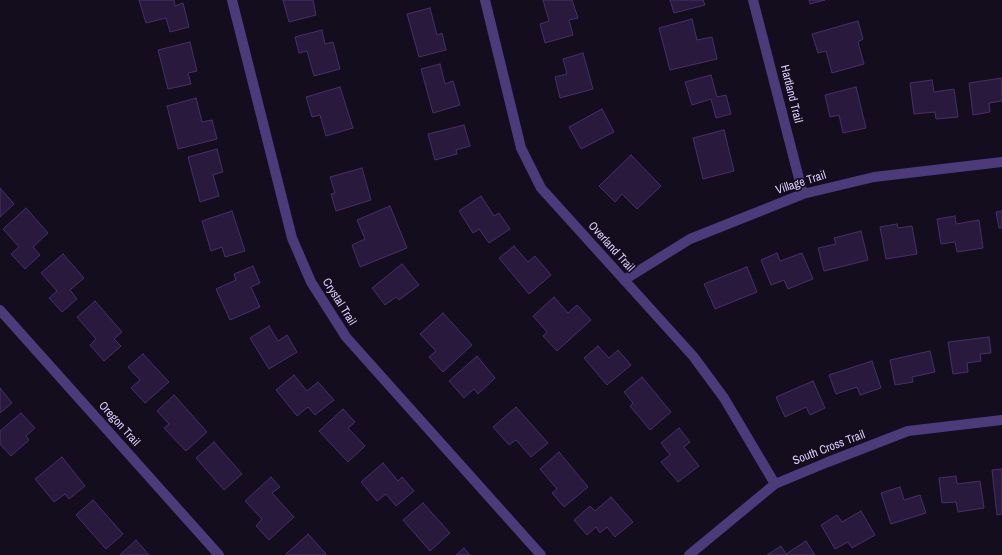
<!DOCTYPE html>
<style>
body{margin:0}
canvas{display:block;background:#140d1e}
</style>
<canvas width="1002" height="555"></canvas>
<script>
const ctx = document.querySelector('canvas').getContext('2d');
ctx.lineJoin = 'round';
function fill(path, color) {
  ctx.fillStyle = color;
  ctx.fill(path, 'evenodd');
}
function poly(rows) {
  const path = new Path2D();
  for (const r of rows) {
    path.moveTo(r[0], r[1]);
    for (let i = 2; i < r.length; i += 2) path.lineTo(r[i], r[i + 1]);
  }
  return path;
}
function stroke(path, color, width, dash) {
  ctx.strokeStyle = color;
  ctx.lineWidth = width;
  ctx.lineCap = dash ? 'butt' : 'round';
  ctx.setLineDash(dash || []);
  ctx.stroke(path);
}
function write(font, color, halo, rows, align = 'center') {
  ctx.font = font + ' "Archivo Narrow",sans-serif';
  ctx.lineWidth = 3.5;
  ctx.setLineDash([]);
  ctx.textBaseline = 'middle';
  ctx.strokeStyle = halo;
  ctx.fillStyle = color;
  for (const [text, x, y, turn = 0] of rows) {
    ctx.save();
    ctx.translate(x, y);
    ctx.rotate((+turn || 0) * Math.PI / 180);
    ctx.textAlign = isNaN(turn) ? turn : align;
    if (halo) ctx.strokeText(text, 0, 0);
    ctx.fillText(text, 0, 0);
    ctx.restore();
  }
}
const building = poly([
 [139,0,174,0,175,6,183,3,189,27,170,32,166,18,146,23,139,0],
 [283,0,313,0,316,15,289,22,283,0],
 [543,0,572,0,578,18,569,20,573,35,545,43,540,24,549,21,543,0],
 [670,0,703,0,705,5,674,13,670,0],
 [809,0,825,0,810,4,809,0],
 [430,8,437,35,442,33,446,50,419,57,407,14,430,8],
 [692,19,697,40,712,37,717,59,670,70,659,28,692,19],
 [858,21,863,39,858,42,864,64,832,73,826,51,818,53,812,34,858,21],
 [322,30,325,44,333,42,340,69,314,76,307,51,299,53,295,37,322,30],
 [190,42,197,71,188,73,191,84,168,89,158,50,190,42],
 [583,53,593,89,560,98,555,77,567,74,563,59,583,53],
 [440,64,445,84,453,81,460,105,433,113,421,69,440,64],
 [711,75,717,97,726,95,731,114,716,118,711,99,692,105,685,82,711,75],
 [1002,78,1002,101,989,103,990,112,973,115,969,83,1002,78],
 [932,80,934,92,954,89,958,117,936,119,935,112,914,114,910,83,932,80],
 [340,87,353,128,326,136,320,115,312,117,306,97,340,87],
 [856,87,866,128,843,133,839,115,830,117,825,95,856,87],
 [196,98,202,122,212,120,217,139,178,149,167,106,196,98],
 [602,109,614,132,581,149,569,127,602,109],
 [464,125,470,146,456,150,457,154,435,160,428,134,464,125],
 [724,130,734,171,703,179,693,138,724,130],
 [217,149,223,172,213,175,219,196,200,202,188,157,217,149],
 [631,155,661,186,637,209,622,194,615,202,599,186,631,155],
 [362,168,371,200,336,211,331,194,335,193,330,177,362,168],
 [0,188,14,204,0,217,0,188],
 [481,196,494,216,499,213,510,229,489,243,479,229,473,233,459,211,481,196],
 [390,206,407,248,360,267,352,245,365,239,357,220,390,206],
 [26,208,48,233,33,247,40,255,25,269,11,254,19,247,3,229,26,208],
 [232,211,245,251,225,257,222,247,211,251,202,221,232,211],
 [1002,211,1002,228,999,228,996,212,1002,211],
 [955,216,956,224,979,220,983,248,957,252,955,242,941,244,937,219,955,216],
 [897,224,898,228,912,226,917,254,886,259,880,227,897,224],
 [861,231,868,260,824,271,818,248,836,244,834,238,861,231],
 [514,246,528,262,535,256,551,275,529,294,499,258,514,246],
 [777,253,780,261,802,253,813,279,788,289,784,280,771,285,761,260,777,253],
 [63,254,84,278,70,290,77,299,62,312,49,298,57,291,41,273,63,254],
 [402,264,419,285,399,300,396,297,385,305,372,288,402,264],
 [253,266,260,283,251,287,260,307,230,320,216,289,236,280,234,274,253,266],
 [747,267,757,292,715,309,704,284,747,267],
 [554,297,568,313,577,305,591,320,557,351,543,336,547,332,533,316,554,297],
 [95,301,122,332,114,339,121,346,104,361,90,345,96,339,77,317,95,301],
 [443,313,472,345,443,372,429,357,436,351,420,334,443,313],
 [269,326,278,341,287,335,297,352,269,369,250,338,269,326],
 [989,337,991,353,980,354,981,361,967,363,968,372,953,374,948,342,989,337],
 [598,346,609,358,618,350,631,365,607,385,584,358,598,346],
 [930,351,935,372,912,377,913,382,895,385,890,360,930,351],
 [143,354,169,382,145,403,131,388,140,380,128,367,143,354],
 [477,356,495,378,478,394,474,389,464,398,449,381,477,356],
 [872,361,881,388,860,395,857,387,836,394,829,375,872,361],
 [294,375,307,391,318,382,334,400,315,415,308,407,297,416,276,390,294,375],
 [642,377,671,412,650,430,630,406,633,403,624,392,642,377],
 [813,381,825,408,810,415,806,407,785,417,776,397,813,381],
 [0,388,12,403,0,413,0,388],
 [174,395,207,432,186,451,164,428,169,424,157,411,174,395],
 [516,407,548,443,531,457,516,440,509,445,493,427,516,407],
 [343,409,355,422,348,428,365,446,348,462,319,431,343,409],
 [21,413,35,428,26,436,29,440,11,456,0,444,0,431,21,413],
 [679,428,690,442,684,447,699,466,678,482,661,462,670,455,661,443,679,428],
 [214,442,242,474,224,490,196,458,214,442],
 [559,452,588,487,564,507,552,493,557,489,540,469,559,452],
 [62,457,85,486,69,499,65,494,54,502,35,479,62,457],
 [383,463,398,481,402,477,414,491,396,506,386,494,377,501,361,482,383,463],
 [1002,469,1002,514,997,515,992,470,1002,469],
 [956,476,957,484,980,481,984,508,958,512,956,502,942,503,939,478,956,476],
 [271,477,280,487,272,493,294,517,269,540,256,526,262,519,245,501,271,477],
 [900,487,904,500,920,495,926,513,891,524,881,493,900,487],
 [611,497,633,522,615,537,607,527,600,533,596,527,587,535,574,520,590,506,595,511,611,497],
 [93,500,123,534,106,549,76,515,93,500],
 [423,503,450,533,430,551,403,520,423,503],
 [861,511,875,535,852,548,848,542,835,549,821,525,837,515,842,522,861,511],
 [308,534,326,554,325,555,285,555,308,534],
 [136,540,149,555,120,555,136,540],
 [806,541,815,555,767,555,781,546,786,554,806,541],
 [464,548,470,555,456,555,464,548]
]);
const street = poly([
 [232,0,292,238,311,282,346,337,541,555],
 [485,0,521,148,541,188,693,356,724,398,775,484],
 [753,0,803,194],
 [624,280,690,239,803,194,874,177,1002,162],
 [0,310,219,555],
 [689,555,775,484,828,462,908,431,1002,420]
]);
const streetNames = [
 ["Hartland Trail",791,94,76],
 ["Village Trail",801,183,-18],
 ["Overland Trail",611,247,48],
 ["Crystal Trail",339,302,58],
 ["Oregon Trail",119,424,48],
 ["South Cross Trail",829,448,-21]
];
fill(building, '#291a3d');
stroke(building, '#472e68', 1);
stroke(street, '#4c3b7a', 10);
write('12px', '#ddcdfc', '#140d1e', streetNames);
</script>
